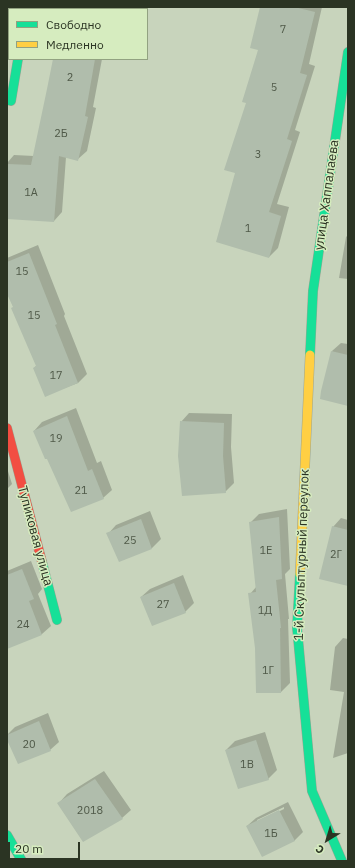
<!DOCTYPE html>
<meta charset="utf-8">
<style>
body{margin:0}
#map{position:relative;width:355px;height:868px;overflow:hidden;background:#c8d4bc;font-family:"IBM Plex Sans",sans-serif}
canvas{display:block}
.frame{position:absolute;inset:0;border:8px solid #2b3423;pointer-events:none}
.legend{position:absolute;left:8px;top:8px;width:140px;height:52px;box-sizing:border-box;background:#d6ecbf;border:1px solid #92a281;margin:0;padding:5px 7px;list-style:none;font-size:12px;color:#2b3423}
.legend li{display:flex;align-items:center;gap:8px;height:20px}
.legend b{width:20px;border:1px solid #92a281}
.north{position:absolute;left:307px;top:820px;width:40px;height:40px;-webkit-text-stroke:3px #d6ecbf;paint-order:stroke;rotate:218deg;font-size:11px;font-weight:700;line-height:16px;text-align:center;color:#2b3423}
.north::after{content:'';display:block;margin:auto;width:14px;height:18px;background:#2b3423;clip-path:polygon(50% 0,100% 100%,50% 72%,0 100%)}
.scale{position:absolute;left:8px;top:842px;width:72px;height:18px;box-sizing:border-box;border:2px solid #2b3423;border-top:0;padding-left:5px;font-size:12px;line-height:14px;white-space:nowrap;color:#2b3423;-webkit-text-stroke:3px #d6ecbf;paint-order:stroke}
</style>
<div id="map">
<canvas width="355" height="868"></canvas>
<div class="frame"></div>
<ul class="legend">
<li><b style="height:5px;background:#16e098"></b>Свободно</li>
<li><b style="height:5px;background:#ffcf43"></b>Медленно</li>
</ul>
<div class="north">С</div>
<div class="scale">20 m</div>
</div>
<script>
const ctx = document.querySelector('canvas').getContext('2d');
ctx.lineJoin = 'round';
function fill(path, color) {
  ctx.fillStyle = color;
  ctx.fill(path, 'evenodd');
}
function poly(rows) {
  const path = new Path2D();
  for (const r of rows) {
    path.moveTo(r[0], r[1]);
    for (let i = 2; i < r.length; i += 2) path.lineTo(r[i], r[i + 1]);
  }
  return path;
}
function stroke(path, color, width, dash) {
  ctx.strokeStyle = color;
  ctx.lineWidth = width;
  ctx.lineCap = dash ? 'butt' : 'round';
  ctx.setLineDash(dash || []);
  ctx.stroke(path);
}
function write(font, color, halo, rows, align = 'center') {
  ctx.font = font + ' "IBM Plex Sans",sans-serif';
  ctx.lineWidth = 3;
  ctx.setLineDash([]);
  ctx.textBaseline = 'middle';
  ctx.strokeStyle = halo;
  ctx.fillStyle = color;
  for (const [text, x, y, turn = 0] of rows) {
    ctx.save();
    ctx.translate(x, y);
    ctx.rotate((+turn || 0) * Math.PI / 180);
    ctx.textAlign = isNaN(turn) ? turn : align;
    if (halo) ctx.strokeText(text, 0, 0);
    ctx.fillText(text, 0, 0);
    ctx.restore();
  }
}
const shadow = poly([
 [60,7,105,7,105,9,60,9],
 [261,7,322,7,309,64,315,66,295,130,300,132,277,204,289,207,278,248,269,257,236,173,247,102,260,49],
 [54,59,102,59,93,107,96,108,87,151,78,159,66,157,62,212,54,221,7,218,7,163,14,155,34,156],
 [348,235,348,279,339,278,346,237],
 [38,245,65,314,64,316,87,374,78,383,46,395,34,368,37,365,7,291,7,258],
 [341,343,348,344,348,405,332,351],
 [76,408,97,463,101,461,112,490,103,498,48,457,34,431,42,422],
 [189,413,232,414,231,447,234,483,225,492,181,422],
 [7,468,12,484,7,489],
 [287,509,290,569,285,574,289,619,288,619,290,683,281,692,256,648,250,594,257,586,250,523,259,514],
 [150,511,161,539,152,548,120,561,108,534,116,525],
 [341,518,348,520,348,585,333,527],
 [31,561,42,589,38,594,51,626,42,634,10,647,7,641,7,571],
 [183,575,194,603,185,612,141,597,150,589],
 [343,638,348,639,348,753,333,758,344,692,330,690,335,647],
 [48,713,59,742,50,750,7,737,7,735,15,727],
 [265,732,277,770,268,779,226,750,235,741],
 [104,771,131,810,122,818,59,803,67,794],
 [288,802,303,832,294,841,247,826,256,818],
 [284,807,284,809,257,822,257,820]
]);
const building = poly([
 [260,7,294,7,315,12,300,73,307,75,287,139,292,141,269,212,281,216,269,258,216,242,235,173,224,170,246,103,242,102,258,50,250,48],
 [53,59,95,59,85,116,88,117,78,161,59,156,54,222,7,219,7,164,31,165,47,89],
 [29,253,57,324,55,325,78,383,45,397,33,368,36,366,11,308,13,307,7,294,7,262],
 [331,351,348,355,348,406,320,399,321,391],
 [67,416,88,471,92,469,104,499,71,512,47,459,45,459,33,431],
 [180,421,224,423,223,456,226,493,182,496,178,456],
 [279,517,282,579,276,580,281,628,280,628,281,693,256,693,255,648,248,593,256,592,249,522],
 [141,519,152,549,119,562,106,533],
 [332,526,348,530,348,586,319,579],
 [22,569,34,599,29,601,42,635,7,649,7,575],
 [174,583,186,613,152,626,140,597],
 [39,721,51,751,18,764,7,740,7,735],
 [256,740,269,780,238,789,225,750],
 [95,779,123,819,83,842,57,803],
 [279,810,295,841,262,857,246,826]
]);
const street = poly([
 [25,9,25,7]
]);
const fast = poly([
 [7,100,11,101,18,59],
 [310,355,313,291,348,52],
 [42,562,57,620],
 [300,574,297,627,312,791,342,861],
 [7,835,22,861]
]);
const slow = poly([
 [300,574,310,355]
]);
const jam = poly([
 [7,428,42,562]
]);
const numberNames = [
 ["7",283,30],
 ["2",70,78],
 ["5",274,88],
 ["2Б",61,134],
 ["3",258,155],
 ["1А",31,193],
 ["1",248,229],
 ["15",22,272],
 ["15",34,316],
 ["17",56,376],
 ["19",56,439],
 ["21",81,491],
 ["25",130,541],
 ["1Е",266,551],
 ["2Г",336,555],
 ["27",163,605],
 ["1Д",265,611],
 ["24",23,625],
 ["1Г",268,671],
 ["20",29,745],
 ["1В",247,765],
 ["2018",90,811],
 ["1Б",271,834]
];
const streetNames = [
 ["улица Хаппалаева",327,195,-82],
 ["Тупиковая улица",35,536,75],
 ["1-й Скульптурный переулок",302,555,-88]
];
fill(shadow, '#0003');
fill(building, '#b0bdac');
stroke(street, '#9ba592', 21);
stroke(fast, '#9ba592', 10);
stroke(slow, '#9ba592', 10);
stroke(jam, '#9ba592', 10);
stroke(street, '#f7f9f5', 20);
stroke(fast, '#16e098', 9);
stroke(slow, '#ffcf43', 9);
stroke(jam, '#f24e42', 9);
write('11px', '#4f5948', null, numberNames);
write('13px', '#2b3423', '#d6ecbf', streetNames);
</script>
